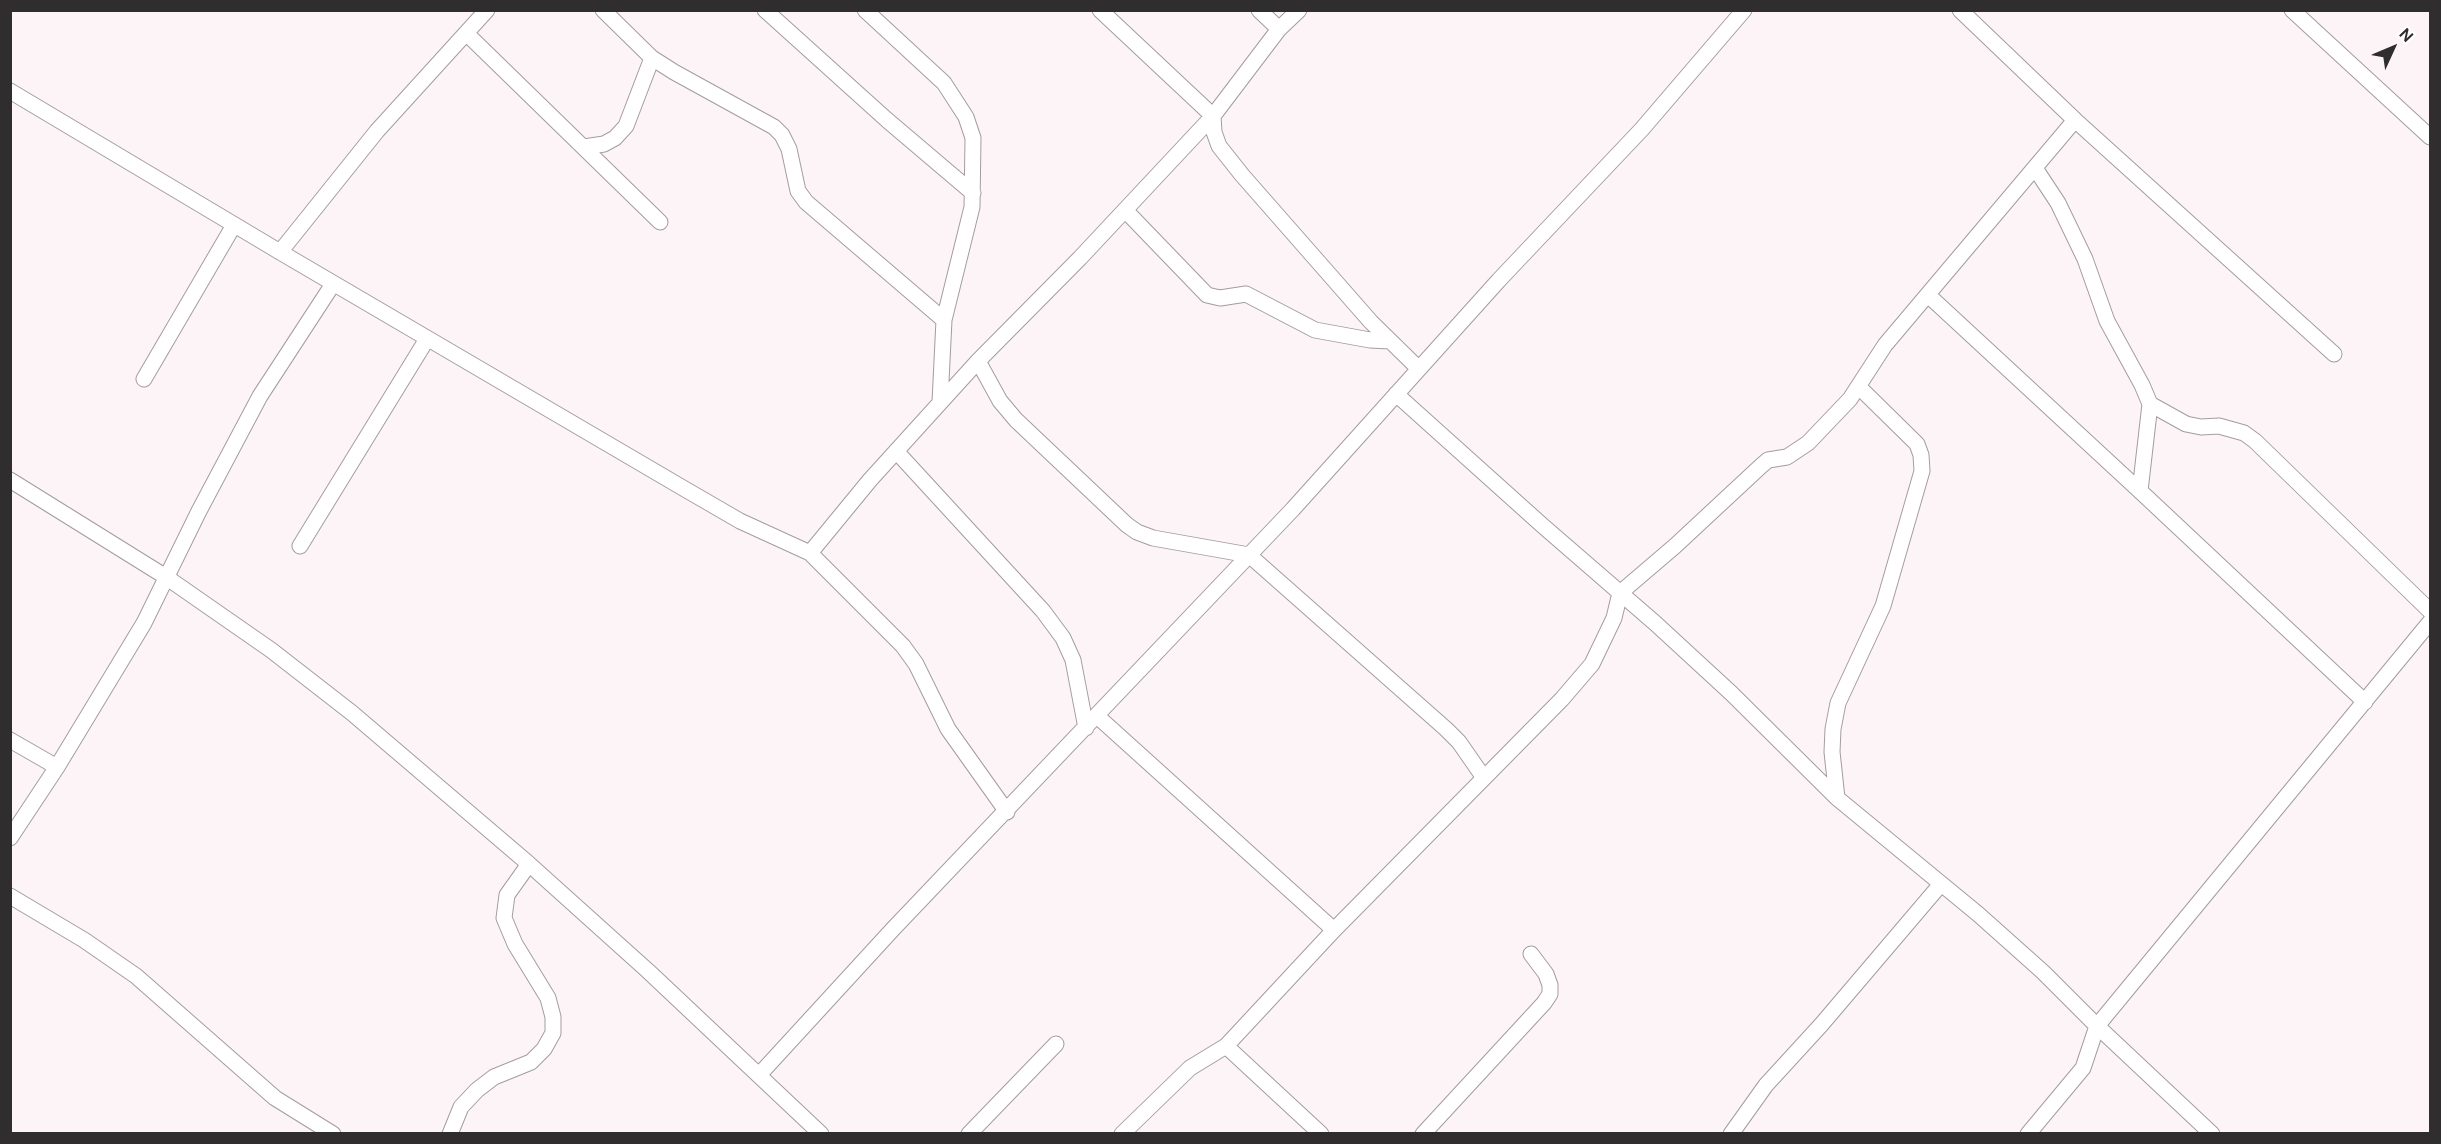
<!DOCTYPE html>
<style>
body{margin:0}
#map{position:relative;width:2441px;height:1144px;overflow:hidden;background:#fdf4f7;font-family:"DM Sans",sans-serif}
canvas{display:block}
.frame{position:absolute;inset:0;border:12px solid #302d2e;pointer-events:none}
.north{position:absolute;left:2363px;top:18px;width:60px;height:60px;-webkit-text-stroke:4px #fff;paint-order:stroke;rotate:46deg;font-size:16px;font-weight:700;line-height:24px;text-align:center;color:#302d2e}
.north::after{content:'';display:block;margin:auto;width:21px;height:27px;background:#302d2e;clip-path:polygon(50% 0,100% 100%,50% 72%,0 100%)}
</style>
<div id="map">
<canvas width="2441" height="1144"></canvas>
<div class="frame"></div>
<div class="north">N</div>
</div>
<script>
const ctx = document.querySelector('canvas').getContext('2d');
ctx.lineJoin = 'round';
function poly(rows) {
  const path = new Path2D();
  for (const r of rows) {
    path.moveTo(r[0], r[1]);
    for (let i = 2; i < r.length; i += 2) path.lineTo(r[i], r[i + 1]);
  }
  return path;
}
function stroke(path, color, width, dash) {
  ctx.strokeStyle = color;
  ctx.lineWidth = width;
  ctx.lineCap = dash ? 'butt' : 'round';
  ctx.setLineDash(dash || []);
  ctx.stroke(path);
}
const minor = poly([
 [603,10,652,58,674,72,774,127,782,135,789,149,798,191,806,202,944,320],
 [765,10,887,120,973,193],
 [865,10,944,83,966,117,973,138,972,207,944,320,940,402],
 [1100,10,1213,116,1214,132,1219,146,1242,175,1371,322,1419,369],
 [1259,10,1279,29],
 [2292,10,2430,137],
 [466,33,660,222],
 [10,91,280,252,683,488,740,521,810,553,903,646,916,664,948,729,1007,812],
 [2075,120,2334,354],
 [584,147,604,144,615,138,626,126,652,58],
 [2035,168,2058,203,2085,259,2107,321,2142,385,2150,404,2140,491,2365,702],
 [1125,210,1207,295,1220,298,1246,294,1315,330,1370,340,1390,341],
 [280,252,377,131,487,10],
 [1928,295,2140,491],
 [978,361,1000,401,1016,420,1127,525,1137,532,1153,538,1249,555,1446,729,1459,742,1484,778],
 [144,379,234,225],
 [1396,394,1543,526,1655,623,1731,693,1837,798,1978,914,2043,972,2097,1026,2212,1134],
 [2150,404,2186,424,2201,427,2219,426,2244,433,2255,441,2430,611],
 [896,451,1043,611,1063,638,1073,660,1086,728],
 [10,480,166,577,271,650,352,713,529,864,648,971,821,1134],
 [300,546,427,339],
 [810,553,870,480,978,361,1080,258,1213,116,1279,29,1299,10],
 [1097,716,1334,930],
 [10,740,57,767],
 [1837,798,1832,752,1833,729,1838,703,1883,606,1922,471,1921,455,1917,444,1859,387],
 [10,838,57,767,144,623,199,511,260,396,333,284],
 [10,896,84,940,136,976,275,1098,333,1134],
 [759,1075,893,929,1293,509,1499,280,1642,129,1744,10],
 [450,1134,461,1107,477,1090,494,1077,531,1062,544,1049,553,1033,553,1017,548,998,515,944,504,918,507,895,529,864],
 [969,1134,1056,1044],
 [1122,1134,1190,1068,1226,1046],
 [1321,1134,1226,1046,1334,930,1562,699,1592,664,1614,618,1620,593,1675,546,1761,466,1768,460,1787,457,1808,443,1850,399,1885,345,2075,120,1960,10],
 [1423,1134,1544,1003,1550,994,1550,985,1546,974,1531,954],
 [1731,1134,1766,1085,1821,1025,1941,884],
 [2028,1134,2083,1068,2097,1026,2430,622]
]);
stroke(minor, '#a49c9f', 17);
stroke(minor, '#fff', 15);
</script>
